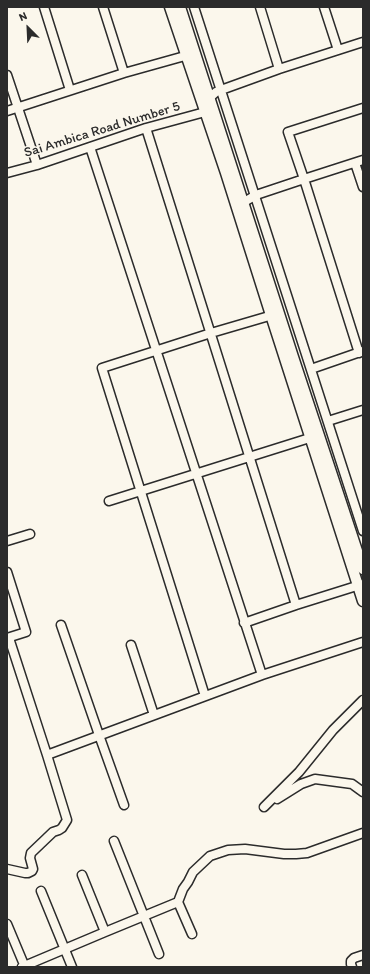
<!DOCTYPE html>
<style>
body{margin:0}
#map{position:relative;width:370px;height:974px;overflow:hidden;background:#fbf7ec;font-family:Itim,sans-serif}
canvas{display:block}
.frame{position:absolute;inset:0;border:8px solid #2b2b2b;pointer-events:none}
.north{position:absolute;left:8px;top:8px;width:40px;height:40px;-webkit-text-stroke:3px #fbf7ec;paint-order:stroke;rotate:336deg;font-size:11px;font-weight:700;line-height:16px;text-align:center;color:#2b2b2b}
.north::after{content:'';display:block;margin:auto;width:14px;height:18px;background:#2b2b2b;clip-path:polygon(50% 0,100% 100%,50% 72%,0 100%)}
</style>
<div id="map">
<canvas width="370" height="974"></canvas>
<div class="frame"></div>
<div class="north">N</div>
</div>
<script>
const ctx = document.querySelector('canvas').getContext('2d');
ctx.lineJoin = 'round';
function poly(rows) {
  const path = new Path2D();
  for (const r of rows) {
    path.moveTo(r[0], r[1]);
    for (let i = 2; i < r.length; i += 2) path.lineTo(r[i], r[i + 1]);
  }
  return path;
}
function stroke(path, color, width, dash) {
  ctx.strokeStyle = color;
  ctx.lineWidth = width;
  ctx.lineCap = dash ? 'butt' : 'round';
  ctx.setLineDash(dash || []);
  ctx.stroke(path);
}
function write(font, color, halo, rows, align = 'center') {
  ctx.font = font + ' Itim,sans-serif';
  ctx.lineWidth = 3;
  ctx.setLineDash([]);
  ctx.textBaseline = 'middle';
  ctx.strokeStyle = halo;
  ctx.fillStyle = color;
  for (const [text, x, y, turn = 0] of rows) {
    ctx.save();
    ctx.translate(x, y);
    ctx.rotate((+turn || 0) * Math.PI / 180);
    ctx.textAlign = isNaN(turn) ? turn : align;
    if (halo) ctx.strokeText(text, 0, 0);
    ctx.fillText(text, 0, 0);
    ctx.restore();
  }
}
const minor = poly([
 [44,7,70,90],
 [103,7,124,73],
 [194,7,363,531],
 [260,7,279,69],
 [324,7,338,50],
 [7,75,37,165],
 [206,101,216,92,221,90,279,69,363,42],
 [7,111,124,73,192,54],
 [146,128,296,605],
 [90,147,262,675],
 [355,163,363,187],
 [7,173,37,165,146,128,205,112],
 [239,205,256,195,304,179,288,132,363,108],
 [359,353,304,179,363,160],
 [311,369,363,351],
 [328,421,363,410],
 [109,501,316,436],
 [7,541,30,534],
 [7,572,26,632,7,638],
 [244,623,296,605,363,584],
 [61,625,99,735,124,805],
 [131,645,154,715],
 [205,696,102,368,211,333,276,314],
 [47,755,262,675,363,642],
 [277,799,301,784,315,779,352,784,363,792],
 [264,807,299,772,333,730,363,700],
 [114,841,159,954],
 [7,869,25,873,28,873,32,871,33,869,30,858,31,853,53,832,59,830,62,828,67,820,47,755,9,638],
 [82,875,105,932],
 [41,891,72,967],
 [7,924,25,967],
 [192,934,178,902,183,889,188,882,193,872,210,856,228,850,245,849,284,854,296,854,307,853,363,833],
 [22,967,105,932,178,902],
 [352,967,351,964,351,961,354,958,363,955]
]);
const tertiary = poly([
 [170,7,226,173,271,315,363,601],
 [180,7,293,357,363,569]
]);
const streetNames = [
 ["Sai Ambica Road Number 5",102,130,-17]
];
stroke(minor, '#2b2b2b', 11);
stroke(tertiary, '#2b2b2b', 13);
stroke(minor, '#fbf7ec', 8);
stroke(tertiary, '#fbf7ec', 10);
write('14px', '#2b2b2b', '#fbf7ec', streetNames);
</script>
